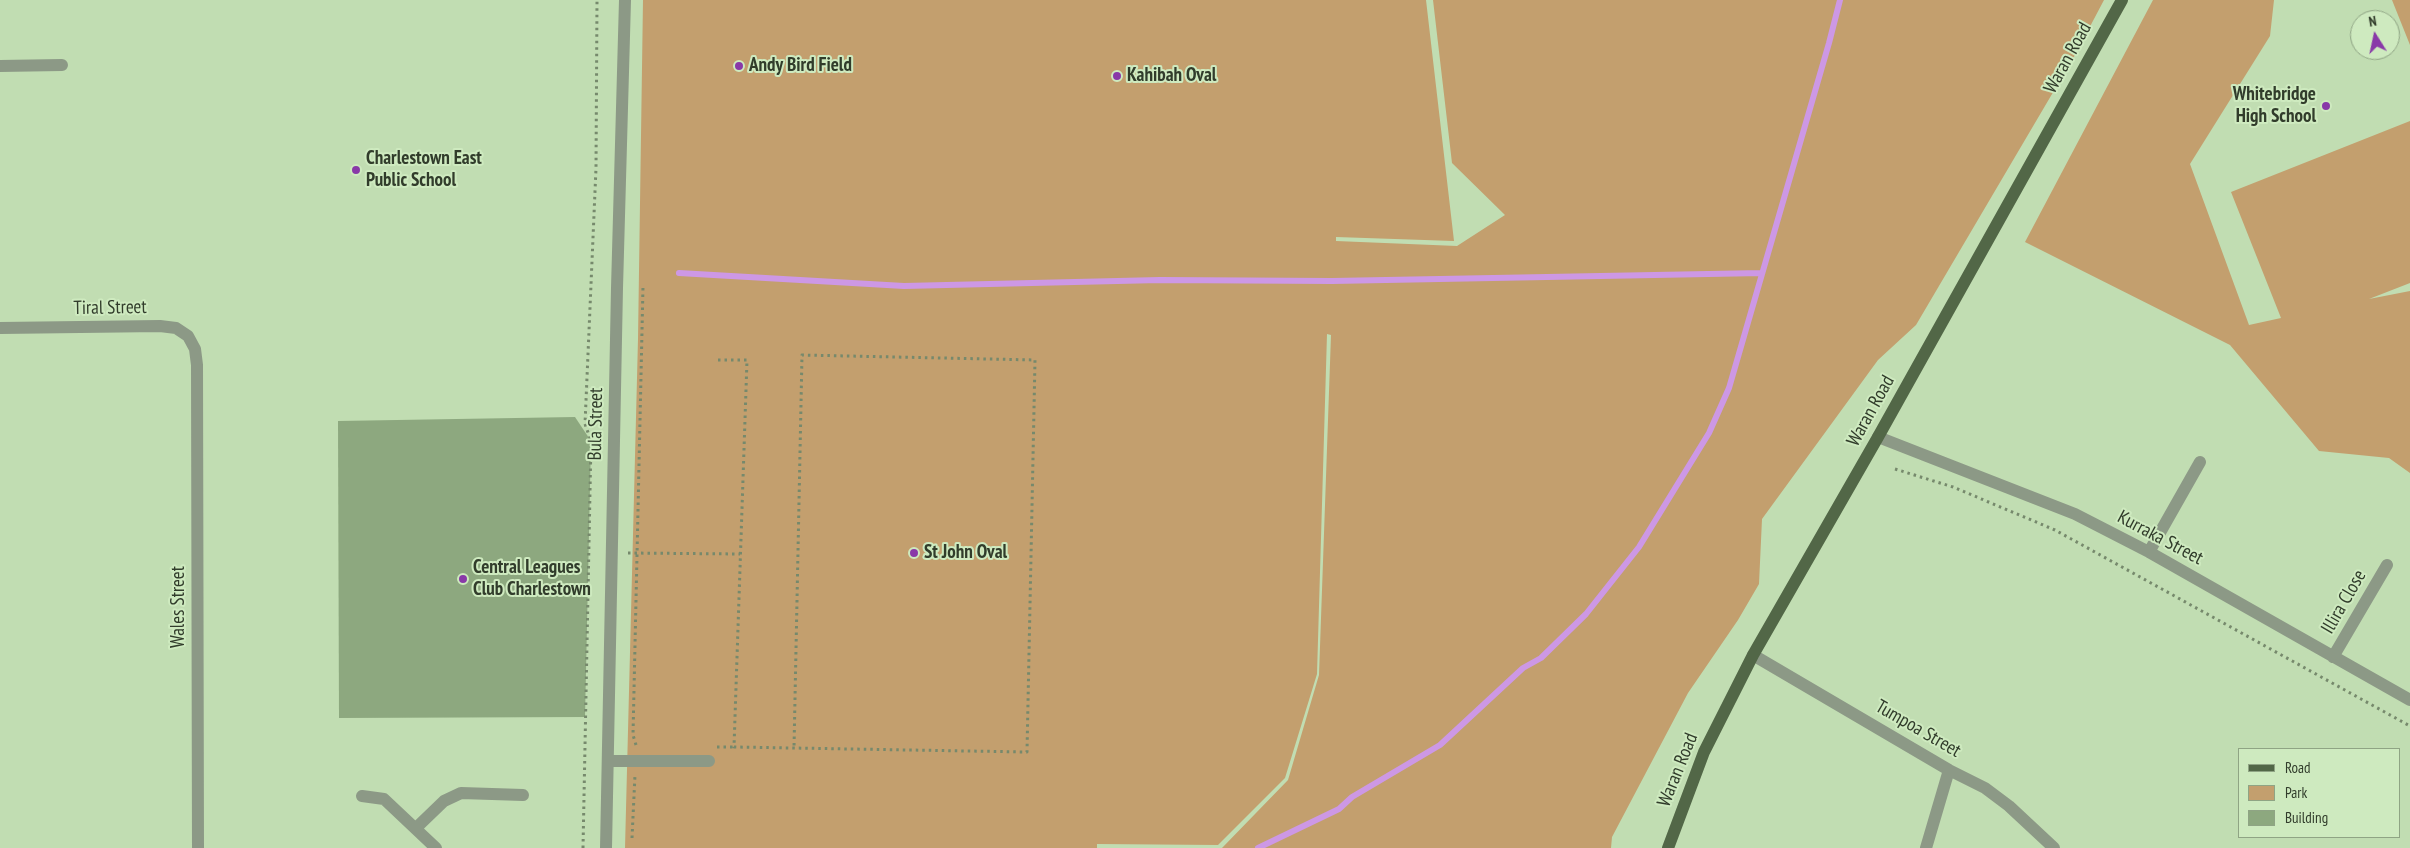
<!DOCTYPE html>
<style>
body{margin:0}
#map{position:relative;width:2410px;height:848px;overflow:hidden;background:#c1ddb2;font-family:"PT Sans Narrow",sans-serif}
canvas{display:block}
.legend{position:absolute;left:2238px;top:748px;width:162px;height:90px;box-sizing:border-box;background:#ceeabf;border:1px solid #8fa484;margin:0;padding:6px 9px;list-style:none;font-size:15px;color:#313c2b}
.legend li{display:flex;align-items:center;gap:10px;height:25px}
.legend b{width:25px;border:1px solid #8fa484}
.north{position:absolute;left:2350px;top:10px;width:50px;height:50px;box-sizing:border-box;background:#ceeabf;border:1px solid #8fa484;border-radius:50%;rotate:350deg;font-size:14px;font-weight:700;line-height:20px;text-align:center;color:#313c2b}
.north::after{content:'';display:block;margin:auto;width:18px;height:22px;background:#8939a8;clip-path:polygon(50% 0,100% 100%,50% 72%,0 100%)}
</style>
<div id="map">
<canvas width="2410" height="848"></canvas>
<ul class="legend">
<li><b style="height:6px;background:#526747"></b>Road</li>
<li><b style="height:14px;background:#c39f6e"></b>Park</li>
<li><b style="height:14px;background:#8da87f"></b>Building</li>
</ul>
<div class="north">N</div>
</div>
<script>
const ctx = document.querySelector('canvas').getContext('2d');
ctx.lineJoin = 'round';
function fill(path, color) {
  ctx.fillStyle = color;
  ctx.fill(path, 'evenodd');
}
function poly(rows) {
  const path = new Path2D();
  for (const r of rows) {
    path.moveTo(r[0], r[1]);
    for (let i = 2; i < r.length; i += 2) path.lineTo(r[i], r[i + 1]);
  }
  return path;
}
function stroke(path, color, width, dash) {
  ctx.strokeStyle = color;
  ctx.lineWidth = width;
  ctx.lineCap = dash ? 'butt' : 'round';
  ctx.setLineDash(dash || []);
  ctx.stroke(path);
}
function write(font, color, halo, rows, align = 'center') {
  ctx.font = font + ' "PT Sans Narrow",sans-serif';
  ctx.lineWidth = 4;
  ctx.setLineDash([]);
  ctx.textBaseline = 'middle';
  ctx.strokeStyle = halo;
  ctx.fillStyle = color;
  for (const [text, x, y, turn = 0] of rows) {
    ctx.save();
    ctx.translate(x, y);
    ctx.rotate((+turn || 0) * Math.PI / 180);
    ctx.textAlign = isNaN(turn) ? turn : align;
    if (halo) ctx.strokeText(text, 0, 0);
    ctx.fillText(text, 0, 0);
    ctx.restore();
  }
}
const green = poly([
 [643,0,1426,0,1454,241,1336,237,1336,241,1457,246,1505,215,1452,163,1433,0,2104,0,2075,55,1916,325,1878,360,1762,519,1759,584,1738,620,1688,693,1612,837,1611,848,1222,848,1288,780,1319,675,1331,335,1327,334,1317,674,1285,778,1218,845,1097,844,1097,848,625,848,638,339],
 [2153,0,2274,0,2270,36,2190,164,2249,325,2281,318,2231,192,2410,121,2410,283,2369,299,2410,291,2410,473,2389,458,2319,451,2230,345,2025,242],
 [2392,0,2410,0,2410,45]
]);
const stream = poly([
 [679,273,904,286,1160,280,1332,281,1762,273],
 [1258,848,1339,809,1352,797,1440,745,1523,668,1541,658,1586,614,1639,547,1709,433,1729,388,1829,43,1840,0]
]);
const building = poly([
 [575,417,591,441,585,717,339,718,338,421]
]);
const path = poly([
 [718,360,747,360,734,747,1027,752,1035,360,802,355,794,748],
 [1895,469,1953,487,2055,530,2410,726],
 [628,553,740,554],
 [636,745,633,735,643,286],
 [717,747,734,747],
 [632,838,635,775],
 [583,848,591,441,585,424,596,168,597,0]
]);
const minor = poly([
 [0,66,62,65],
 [0,328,160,326,176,328,188,336,195,349,197,365,198,848],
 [1878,437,2075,514,2149,552,2410,700],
 [2149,552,2200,462],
 [1753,655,1949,770,1985,788,2009,806,2054,848],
 [2333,657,2387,565],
 [609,761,709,761],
 [362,796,384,799,436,848],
 [416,828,444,801,461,793,523,795],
 [606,848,617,288,625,0],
 [1926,848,1949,770]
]);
const major = poly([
 [1668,848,1704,752,1753,655,1878,437,2122,0]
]);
const markers = [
 [739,66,5,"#8939a8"],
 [1117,76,5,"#8939a8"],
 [2326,106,5,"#8939a8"],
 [356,170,5,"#8939a8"],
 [914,553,5,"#8939a8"],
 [463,579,5,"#8939a8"]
];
const streetNames = [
 ["Waran Road",2068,58,-61],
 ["Tiral Street",110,308,-1],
 ["Waran Road",1871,411,-61],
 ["Bula Street",596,424,-89],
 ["Kurraka Street",2160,538,28],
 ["Illira Close",2344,602,-60],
 ["Wales Street",179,607,-90],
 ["Tumpoa Street",1918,729,30],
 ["Waran Road",1678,770,-68]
];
const poiNames = [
 ["Andy Bird Field",749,66],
 ["Kahibah Oval",1127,76],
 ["Whitebridge",2316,95,"right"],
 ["High School",2316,117,"right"],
 ["Charlestown East",366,159],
 ["Public School",366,181],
 ["St John Oval",924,553],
 ["Central Leagues",473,568],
 ["Club Charlestown",473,590]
];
fill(green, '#c39f6e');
stroke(stream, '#cd98e5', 6);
fill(building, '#8da87f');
stroke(path, '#76896c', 3, [2.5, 4]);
stroke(minor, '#8c9986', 12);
stroke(major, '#526747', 12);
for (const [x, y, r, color] of markers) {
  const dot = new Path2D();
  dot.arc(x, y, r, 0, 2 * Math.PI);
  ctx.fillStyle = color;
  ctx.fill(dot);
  stroke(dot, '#ceeabf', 2);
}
write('19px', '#313c2b', '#ceeabf', streetNames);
write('bold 19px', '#313c2b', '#ceeabf', poiNames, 'left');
</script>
